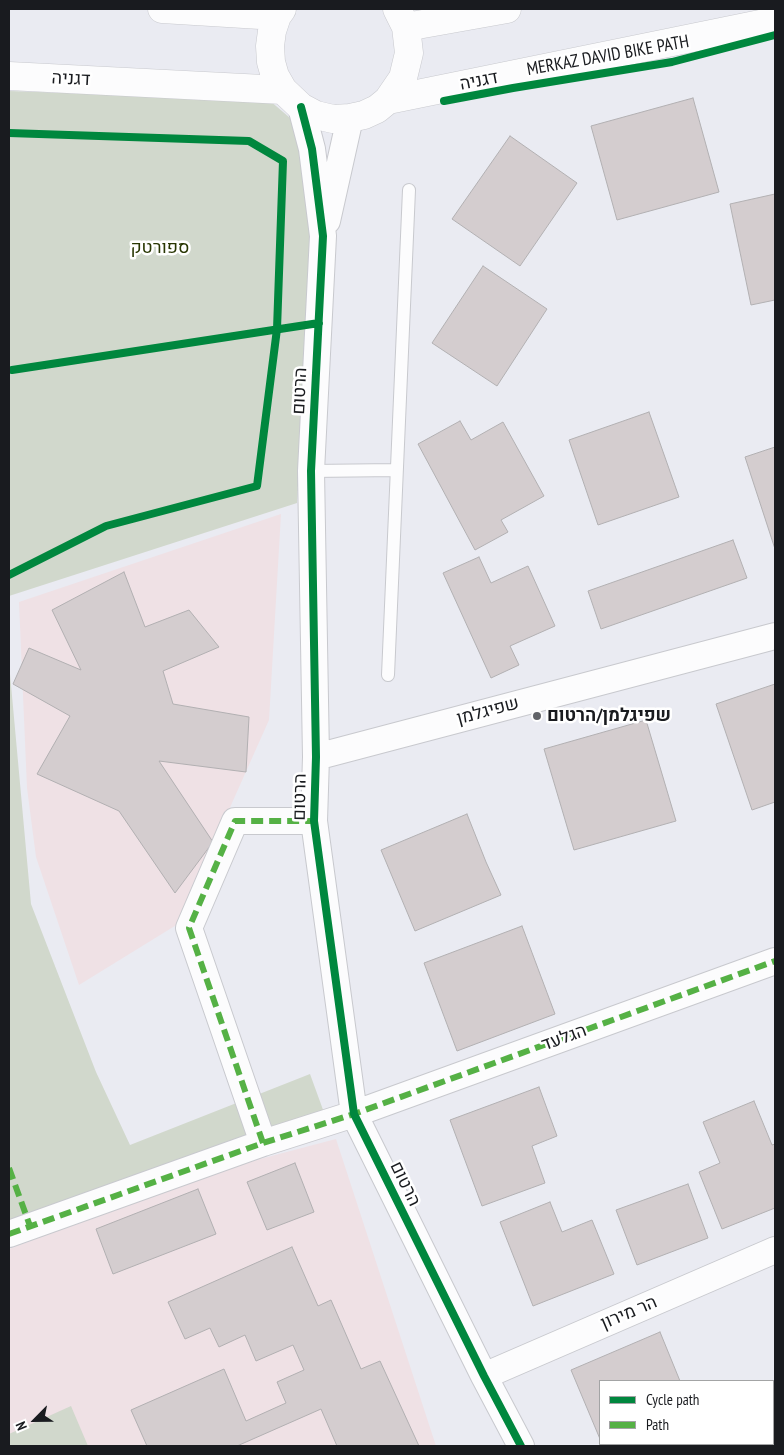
<!DOCTYPE html>
<meta charset="utf-8">
<style>
body{margin:0}
#map{position:relative;width:784px;height:1455px;overflow:hidden;background:#eaebf2;font-family:"PT Sans Narrow",sans-serif}
canvas{display:block}
.frame{position:absolute;inset:0;border:10px solid #191b1f;pointer-events:none}
.legend{position:absolute;left:599px;top:1380px;width:175px;height:65px;box-sizing:border-box;background:#fff;border:1px solid #a3a4a5;margin:0;padding:6px 9px;list-style:none;font-size:15px;color:#191b1f}
.legend li{display:flex;align-items:center;gap:10px;height:25px}
.legend b{width:25px;border:1px solid #a3a4a5}
.north{position:absolute;left:10px;top:1395px;width:50px;height:50px;-webkit-text-stroke:4px #fff;paint-order:stroke;rotate:247deg;font-size:14px;font-weight:700;line-height:20px;text-align:center;color:#191b1f}
.north::after{content:'';display:block;margin:auto;width:18px;height:22px;background:#191b1f;clip-path:polygon(50% 0,100% 100%,50% 72%,0 100%)}
</style>
<div id="map">
<canvas width="784" height="1455"></canvas>
<div class="frame"></div>
<ul class="legend">
<li><b style="height:6px;background:#00873e"></b>Cycle path</li>
<li><b style="height:6px;background:#55b145"></b>Path</li>
</ul>
<div class="north">N</div>
</div>
<script>
const ctx = document.querySelector('canvas').getContext('2d');
ctx.lineJoin = 'round';
function fill(path, color) {
  ctx.fillStyle = color;
  ctx.fill(path, 'evenodd');
}
function poly(rows) {
  const path = new Path2D();
  for (const r of rows) {
    path.moveTo(r[0], r[1]);
    for (let i = 2; i < r.length; i += 2) path.lineTo(r[i], r[i + 1]);
  }
  return path;
}
function stroke(path, color, width, dash) {
  ctx.strokeStyle = color;
  ctx.lineWidth = width;
  ctx.lineCap = dash ? 'butt' : 'round';
  ctx.setLineDash(dash || []);
  ctx.stroke(path);
}
function write(font, color, halo, rows, align = 'center') {
  ctx.font = font + ' "PT Sans Narrow",Heebo,sans-serif';
  ctx.lineWidth = 5;
  ctx.setLineDash([]);
  ctx.textBaseline = 'middle';
  ctx.strokeStyle = halo;
  ctx.fillStyle = color;
  for (const [text, x, y, turn = 0] of rows) {
    ctx.save();
    ctx.translate(x, y);
    ctx.rotate((+turn || 0) * Math.PI / 180);
    ctx.textAlign = isNaN(turn) ? turn : align;
    if (halo) ctx.strokeText(text, 0, 0);
    ctx.fillText(text, 0, 0);
    ctx.restore();
  }
}
const education = poly([
 [281,514,269,720,178,924,79,985,36,857,27,788,19,602],
 [336,1139,436,1446,9,1446,9,1249,207,1173]
]);
const green = poly([
 [9,91,269,100,317,141,297,503,9,596],
 [9,663,31,904,96,1072,130,1145,310,1074,326,1118,9,1225],
 [71,1406,88,1446,9,1446,9,1434]
]);
const building = poly([
 [693,98,719,192,617,220,591,126,693,98],
 [510,136,577,183,520,266,452,219,510,136],
 [775,194,775,300,751,305,730,204,775,194],
 [483,266,547,309,497,386,432,343,483,266],
 [649,412,679,497,598,525,569,440,649,412],
 [460,421,471,440,503,422,544,496,501,520,508,532,475,550,418,444,460,421],
 [775,447,775,549,745,457,775,447],
 [733,540,747,578,601,629,588,591,733,540],
 [479,557,491,583,528,566,555,626,510,646,519,665,491,678,443,573,479,557],
 [124,572,145,627,189,610,219,647,163,671,173,704,249,717,246,772,159,761,213,842,175,893,119,811,37,774,70,716,13,684,29,648,81,670,52,610,124,572],
 [775,684,775,802,752,810,716,704,775,684],
 [646,720,676,821,574,850,544,749,646,720],
 [467,814,486,862,501,895,415,931,381,850,467,814],
 [522,926,555,1014,457,1051,424,963,522,926],
 [539,1087,557,1136,532,1146,545,1183,482,1206,450,1120,539,1087],
 [754,1101,772,1145,775,1144,775,1208,722,1229,699,1172,720,1163,703,1122,754,1101],
 [295,1163,314,1212,267,1230,247,1182,295,1163],
 [688,1184,708,1238,637,1265,616,1210,688,1184],
 [198,1189,216,1234,113,1274,96,1229,198,1189],
 [550,1202,562,1232,592,1220,614,1274,533,1306,500,1222,550,1202],
 [292,1247,318,1306,331,1300,361,1369,380,1361,419,1446,337,1446,321,1409,237,1446,147,1446,131,1410,224,1369,246,1421,286,1403,277,1382,304,1370,293,1345,256,1361,245,1335,219,1347,210,1328,185,1339,168,1302,292,1247],
 [660,1332,680,1381,600,1381,600,1439,571,1370,660,1332],
 [775,1408,775,1446,734,1446,733,1444,773,1444,773,1409,775,1408],
 [602,1444,666,1444,660,1446,604,1446,602,1444]
]);
const lane = poly([
 [311,471,396,470],
 [388,675,409,190]
]);
const street = poly([
 [301,107,312,149,323,236,311,471,316,757,314,821,354,1114,484,1376,521,1446],
 [327,221,350,118],
 [316,757,775,636],
 [263,1143,189,928,235,821,314,821],
 [9,1234,263,1143,354,1114,775,961],
 [484,1376,775,1250]
]);
const secondary = poly([
 [162,9,277,16],
 [282,9,277,16,272,31,270,46,271,62,275,76,283,90,301,107,316,115,333,119,350,118,364,115,377,109,388,100,403,78,409,53,406,27,397,9],
 [406,27,507,9],
 [9,76,283,90],
 [388,100,775,21]
]);
const quiet = poly([
 [263,1143,189,928,235,821,314,821],
 [9,1168,30,1226],
 [9,1234,263,1143,354,1114,775,961]
]);
const cycleway = poly([
 [444,101,513,88,672,62,775,35],
 [301,107,312,149,323,236,311,471,316,757,314,821,354,1114,484,1376,521,1446],
 [9,133,249,141,283,161,277,329,257,486,106,526,9,575],
 [12,370,319,323]
]);
const markers = [
 [537,716,5,"#626469"]
];
const streetNames = [
 ["MERKAZ DAVID BIKE PATH",608,56,-10],
 ["דגניה",71,79,3],
 ["דגניה",479,81,-11],
 ["הרטום",300,391,-87],
 ["שפיגלמן",488,711,-15],
 ["הרטום",300,797,-89],
 ["הגלעד",564,1038,-20],
 ["הרטום",405,1184,64],
 ["הר מירון",629,1313,-23]
];
const parkNames = [
 ["ספורטק",160,248]
];
const poiNames = [
 ["שפיגלמן/הרטום",547,716]
];
fill(education, '#efe1e5');
fill(green, '#d1d8cc');
fill(building, '#d4cdcf');
stroke(building, '#b2b0b2', 1);
stroke(lane, '#c8c9ce', 14);
stroke(street, '#c8c9ce', 28);
stroke(secondary, '#c8c9ce', 29);
stroke(lane, '#fcfcfd', 12);
stroke(street, '#fcfcfd', 26);
stroke(secondary, '#fcfcfd', 28);
stroke(quiet, '#55b145', 6, [12, 6]);
stroke(cycleway, '#00873e', 8);
for (const [x, y, r, color] of markers) {
  const dot = new Path2D();
  dot.arc(x, y, r, 0, 2 * Math.PI);
  ctx.fillStyle = color;
  ctx.fill(dot);
  stroke(dot, '#fff', 2);
}
write('18px', '#191b1f', '#fff', streetNames);
write('18px', '#283602', '#fff', parkNames);
write('bold 18px', '#191b1f', '#fff', poiNames, 'left');
</script>
